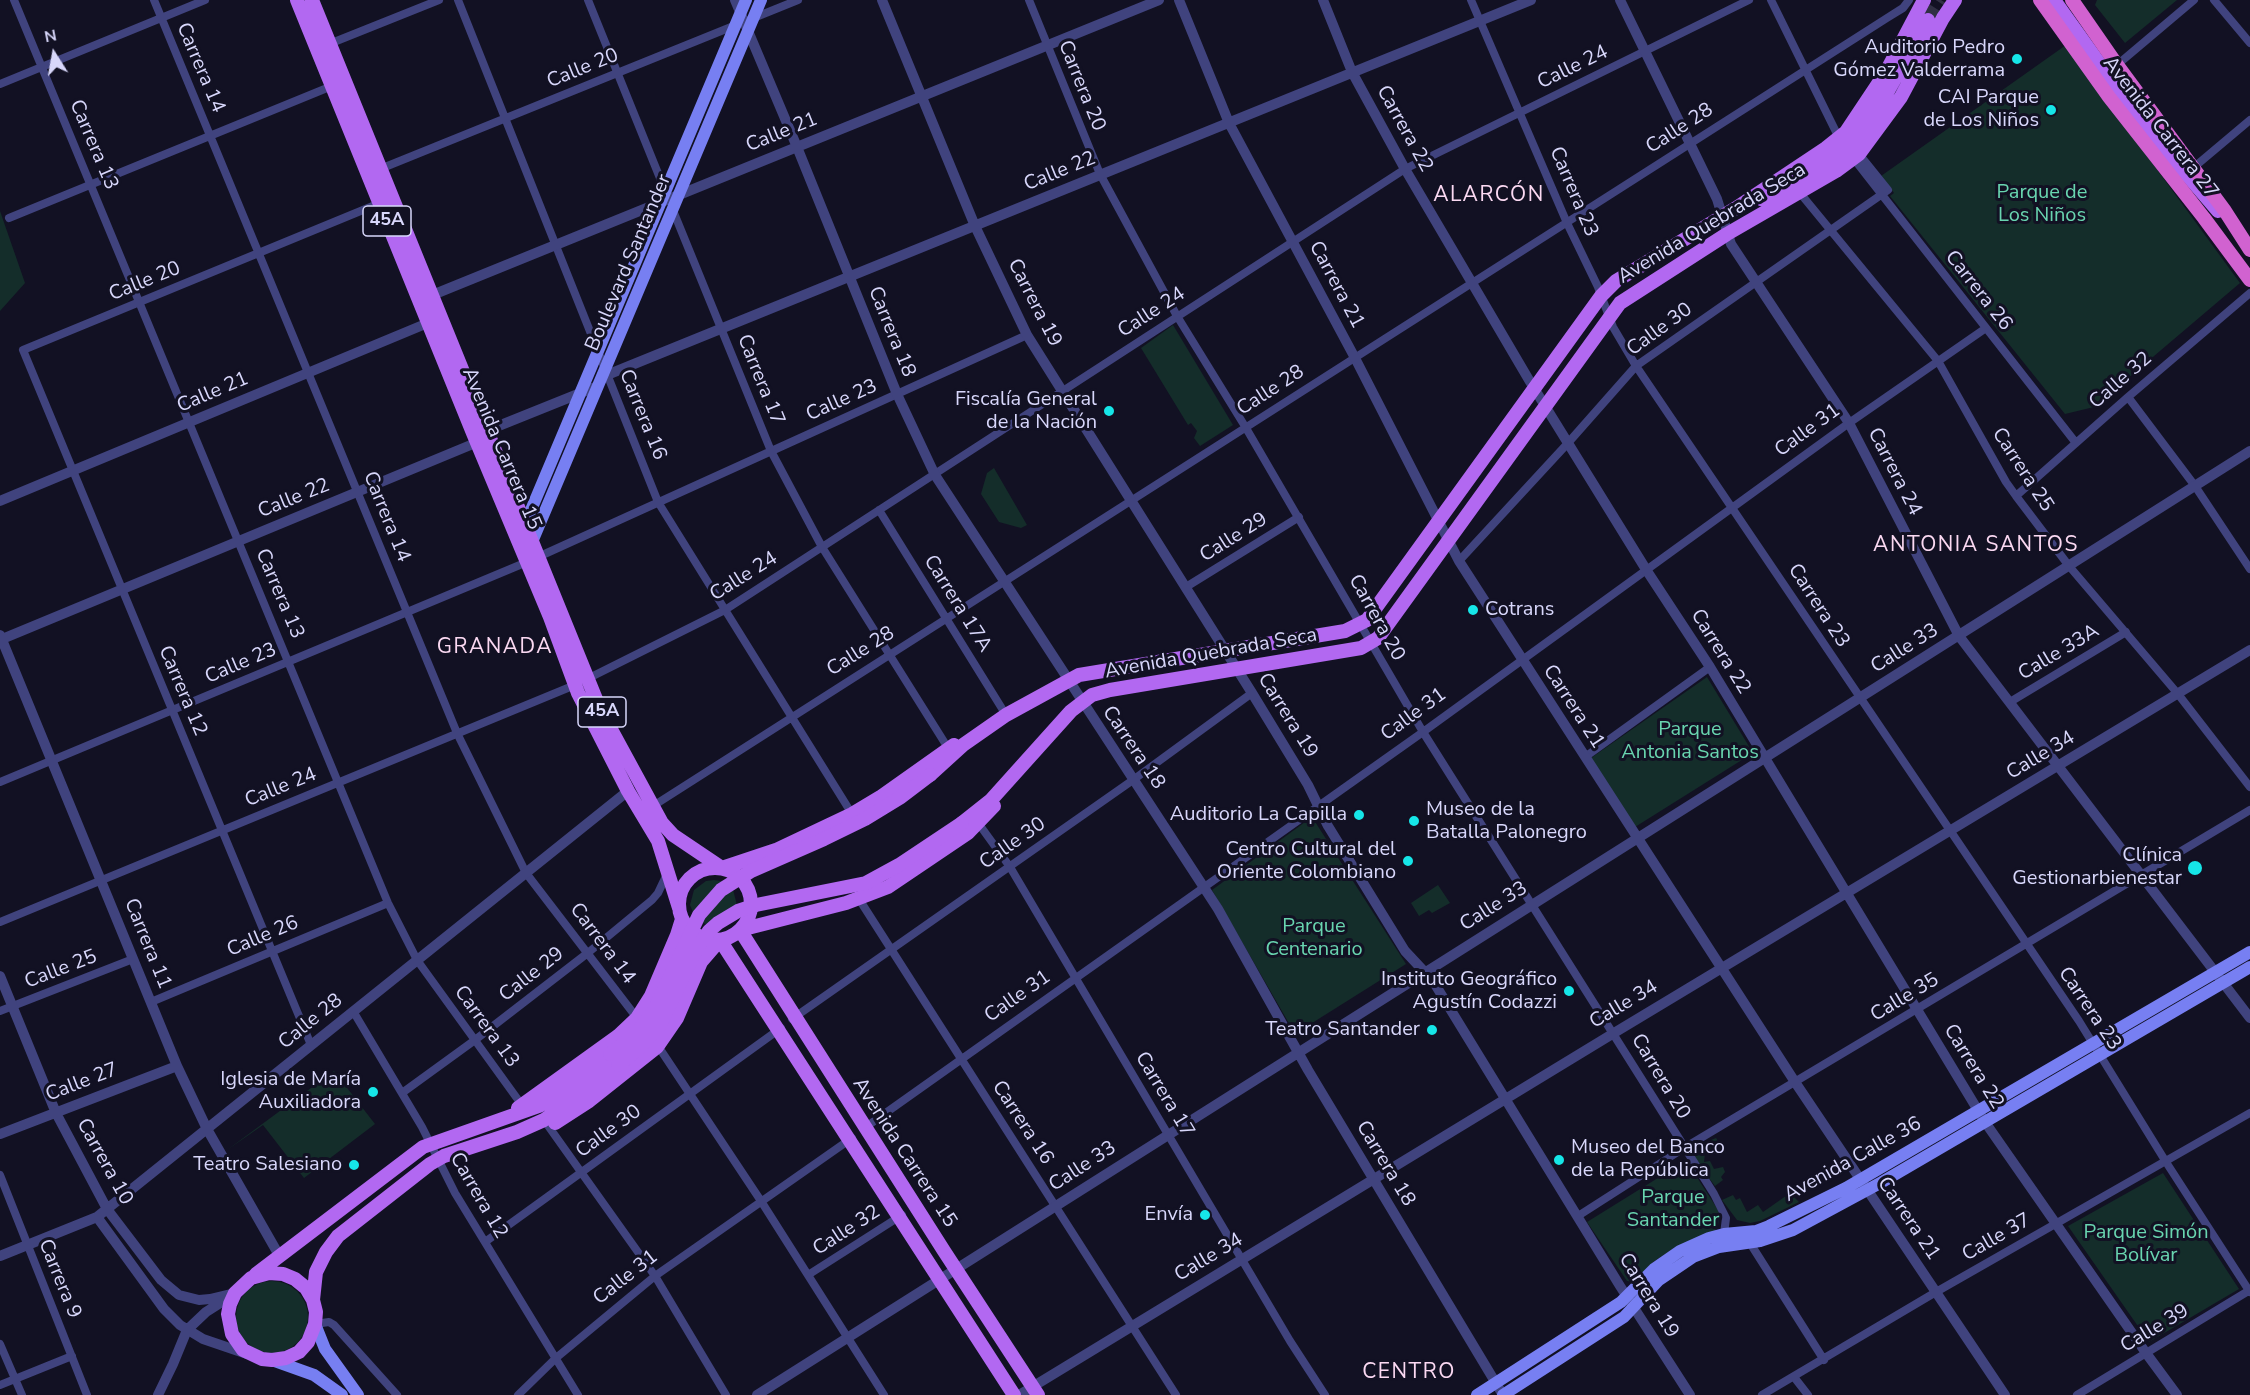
<!DOCTYPE html>
<meta charset="utf-8">
<style>
body{margin:0}
#map{position:relative;width:2250px;height:1395px;overflow:hidden;background:#121123;font-family:"Nunito Sans",sans-serif}
canvas{display:block}
.north{position:absolute;left:24px;top:24px;width:60px;height:60px;-webkit-text-stroke:4px #121123;paint-order:stroke;rotate:349deg;font-size:16px;font-weight:700;line-height:24px;text-align:center;color:#d8d7fb}
.north::after{content:'';display:block;margin:auto;width:21px;height:27px;background:#d8d7fb;clip-path:polygon(50% 0,100% 100%,50% 72%,0 100%)}
</style>
<div id="map">
<canvas width="2250" height="1395"></canvas>
<div class="north">N</div>
</div>
<script>
const c = document.querySelector('canvas').getContext('2d');
c.lineJoin = 'round';
function fillPath(path, color) { c.fillStyle = color; c.fill(path, 'evenodd'); }
const poly = rows => new Path2D(rows.map(r => 'M' + r).join(''));
function strokePath(path, color, width, dash) { c.strokeStyle = color; c.lineWidth = width; c.lineCap = dash ? 'butt' : 'round'; c.setLineDash(dash || []); c.stroke(path); }
function label(font, color, halo, rows, align = 'center') {
  c.font = font + ' "Nunito Sans",sans-serif'; c.lineWidth = 6; c.setLineDash([]); c.textBaseline = 'middle'; c.strokeStyle = halo; c.fillStyle = color; for (const [text, x, y, turn = 0] of rows) {
    c.save(); c.translate(x, y); c.rotate((+turn || 0) * Math.PI / 180); c.textAlign = isNaN(turn) ? turn : align; if (halo) c.strokeText(text, 0, 0); c.fillText(text, 0, 0); c.restore();
  }
}
const green = poly([
 [2097,0,2177,0,2125,43,2095,5],
 [2066,45,2240,283,2094,407,2065,414,1890,196,1894,193,1881,176],
 [0,211,25,283,0,311],
 [1173,325,1233,425,1200,446,1194,438,1197,431,1191,423,1188,425,1141,348],
 [994,468,1027,525,1021,528,999,522,981,494,987,473],
 [1707,677,1753,753,1635,827,1591,758],
 [1312,817,1406,964,1301,1030,1290,1025,1212,890],
 [714,880,721,881,733,890,737,905,709,926,696,919,690,905,694,890,706,881],
 [1438,885,1450,903,1432,913,1429,910,1419,916,1411,903],
 [334,1071,375,1124,304,1178,263,1125,227,1150],
 [1716,1138,1726,1153,1720,1156,1713,1150,1705,1153,1704,1162,1710,1161,1714,1169,1723,1167,1725,1172,1721,1177,1723,1180,1715,1186,1693,1157,1699,1145],
 [1682,1163,1689,1165,1720,1213,1718,1226,1715,1231,1674,1248,1653,1262,1634,1282,1627,1281,1587,1222],
 [2163,1173,2239,1289,2149,1342,2068,1226],
 [1793,1191,1794,1193,1792,1195,1799,1202,1760,1221,1750,1223,1737,1220,1722,1200,1733,1195,1736,1200,1740,1198,1747,1212,1758,1205,1763,1212],
 '236 1317a36 36 0 1 1 72 0a36 36 0 1 1-72 0Z'
]);
const primaryTunnel = poly([
 [1928,20,1941,0]
]);
const minor = poly([
 [14,0,388,903,417,960,524,1108],
 [154,0,457,733,526,873,637,1018],
 [458,0,658,502,852,814],
 [588,0,666,193],
 [1029,0,1100,174,1177,316,1246,428,1423,732,1714,1194,1726,1218,1724,1234],
 [1471,0,1567,223,1598,287,1613,327,1636,366,2079,1021,2166,1162,2250,1292],
 [1771,0,1839,138],
 [2214,0,2250,43],
 [751,19,798,0],
 [329,44,439,0],
 [2117,65,2194,0],
 [0,84,205,0],
 [1854,159,2076,443],
 [2193,168,2250,120],
 [380,169,736,25],
 [1800,193,1938,361,2006,482,2016,496,2069,566,2178,694,2250,787],
 [672,208,771,451,822,547,948,748],
 [9,218,332,86],
 [2128,397,2195,486,2250,569],
 [2016,496,2128,397,2250,293],
 [879,510,1006,715],
 [538,557,1027,335],
 [1459,561,1568,443,1636,366,1888,190,1859,154],
 [1186,587,1299,517],
 [587,679,725,610,1405,169,1749,0],
 [2010,702,2126,632],
 [1585,757,1710,667],
 [0,782,527,562],
 [653,806,1887,18,1903,8,1909,0],
 [976,820,1010,867,1290,1341,1325,1395],
 [859,899,1176,1395],
 [0,922,575,685],
 [151,1002,388,903],
 [0,1011,133,959],
 [353,1011,422,1127,455,1193,578,1395],
 [792,1019,1133,780,1252,693],
 [311,1045,23,350,380,203],
 [658,1046,761,1201,884,1395],
 [402,1093,475,1040,589,952,652,900,658,893,667,874],
 [544,1120,655,1276,726,1395],
 [863,1129,1423,732,1849,423,1986,328],
 [0,1175,87,1395],
 [1578,1216,1684,1148,2250,810],
 [485,1242,781,1028],
 [1750,1243,1824,1360],
 [808,1275,902,1215],
 [315,1324,329,1322,334,1325,397,1395],
 [0,1344,22,1395],
 [1794,1377,1808,1395],
 [0,1385,72,1356],
 [518,1395,556,1358,655,1276,852,1138],
 [1762,1395,1936,1292,2250,1113],
 [2077,1395,2250,1290]
]);
const tertiary = poly([
 [735,0,797,147,897,394,935,475,1218,909,1308,1070,1503,1395],
 [882,0,975,226,1027,335,1252,693,1308,785,1328,826,1405,951,1433,981,1620,1286,1690,1395],
 [1179,0,1229,123,1355,358,1459,561,1795,1082,2005,1395],
 [1323,0,1352,72,1405,169,1529,380,1647,571,1710,667,1985,1122,2146,1353,2177,1395],
 [1620,0,1717,199,1731,244,1849,423,1959,636,2250,1018],
 [425,298,1159,0],
 [602,377,1531,0],
 [0,501,435,320],
 [0,635,177,1066,207,1129,280,1257],
 [0,640,473,444,486,431,598,386],
 [0,976,56,1113,107,1209,161,1280,179,1295,199,1300,210,1299,235,1293],
 [0,1134,177,1066],
 [97,1217,164,1309,180,1325,203,1339,247,1354],
 [0,1256,97,1217,628,791],
 [158,1395,173,1364,187,1330,206,1312,228,1298],
 [757,1395,2250,451],
 [1019,1395,1614,1033,2250,650]
]);
const secondary = poly([
 [523,529,746,0],
 [532,542,761,0],
 [315,1324,325,1349,358,1395],
 [272,1360,314,1375,342,1395],
 [1477,1395,1621,1302,1654,1269,1680,1251,1709,1238,1724,1234,1756,1231,1769,1226,1846,1188,2250,952],
 [1503,1395,1624,1317,1659,1280,1693,1257,1719,1247,1760,1241,1793,1230,1882,1182,2250,967]
]);
const primary = poly([
 [297,0,473,433,550,617,578,693,628,791,658,841,679,908],
 [312,0,600,709,662,823,673,835,722,868],
 [2054,0,2139,119,2218,211],
 [1761,199,1813,172,1846,149,1876,112,1928,20],
 [930,775,963,745,1006,715,1079,675,1345,631,1367,620,1601,296,1616,281,1736,208,1826,148,1846,132,1886,72,1924,0],
 [962,823,991,800,1071,711,1092,695,1110,690,1361,648,1378,638,1620,303,1727,234,1836,171,1859,154,1901,97,1943,18,1955,0],
 [722,868,776,850,852,814,882,796,954,745],
 '679 904a36 36 0 1 1 72 0a36 36 0 1 1-72 0Z',
 [740,930,944,1251,1038,1395],
 [740,930,846,903,888,887,968,833,994,806],
 [720,940,1014,1395],
 [518,1108,618,1036,637,1018,651,996,677,935,682,919],
 [555,1123,589,1101,657,1047,677,1018,701,962,720,940],
 [256,1274,423,1147,539,1106,562,1092,610,1054],
 [313,1300,306,1288,295,1279,283,1274,269,1273,251,1278,235,1293,230,1304,228,1314,232,1334,243,1350,262,1359,272,1360,286,1358,299,1352,308,1342,315,1324,316,1312,313,1300,316,1272,326,1252,338,1236,430,1164,444,1156,517,1132,544,1120,618,1065]
]);
const trunk = poly([
 [2040,0,2109,97,2204,218,2250,280],
 [2072,0,2117,65,2225,211,2250,250]
]);
const primaryBridge = poly([
 [610,1054,635,1035,654,1011,699,915,721,890,751,871,824,839,865,819,901,797,930,775],
 [618,1065,639,1048,660,1025,695,952,709,931,718,923,738,911,756,905,866,883,899,865,962,823]
]);
const markers = [
 [2017,59,6,"#16e6e8"],
 [2051,110,6,"#16e6e8"],
 [1109,411,6,"#16e6e8"],
 [1473,610,6,"#16e6e8"],
 [1359,815,6,"#16e6e8"],
 [1414,821,6,"#16e6e8"],
 [1408,861,6,"#16e6e8"],
 [2195,868,8,"#16e6e8"],
 [1569,991,6,"#16e6e8"],
 [1432,1030,6,"#16e6e8"],
 [373,1092,6,"#16e6e8"],
 [1559,1160,6,"#16e6e8"],
 [354,1165,6,"#16e6e8"],
 [1205,1215,6,"#16e6e8"]
];
const shields = [
 [387,221,48],
 [602,712,48]
];
const shieldNames = [
 ["45A",387,221],
 ["45A",602,712]
];
const poiNames = [
 ["Auditorio Pedro",2005,48],
 ["Gómez Valderrama",2005,71],
 ["CAI Parque",2039,98],
 ["de Los Niños",2039,121],
 ["Fiscalía General",1097,400],
 ["de la Nación",1097,423],
 ["Cotrans",1485,610,"left"],
 ["Museo de la",1426,810,"left"],
 ["Batalla Palonegro",1426,833,"left"],
 ["Auditorio La Capilla",1347,815],
 ["Centro Cultural del",1396,850],
 ["Oriente Colombiano",1396,873],
 ["Clínica",2182,856],
 ["Gestionarbienestar",2182,879],
 ["Instituto Geográfico",1557,980],
 ["Agustín Codazzi",1557,1003],
 ["Teatro Santander",1420,1030],
 ["Iglesia de María",361,1080],
 ["Auxiliadora",361,1103],
 ["Museo del Banco",1571,1148,"left"],
 ["de la República",1571,1171,"left"],
 ["Teatro Salesiano",342,1165],
 ["Envía",1193,1215]
];
const streetNames = [
 ["Carrera 14",200,68,67],
 ["Calle 24",1573,68,-26],
 ["Calle 20",583,69,-22],
 ["Carrera 20",1081,86,68],
 ["Avenida Carrera 27",2160,128,52],
 ["Carrera 22",1404,129,61],
 ["Calle 28",1680,129,-33],
 ["Calle 21",782,133,-22],
 ["Carrera 13",93,145,67],
 ["Calle 22",1060,172,-22],
 ["Carrera 23",1573,192,67],
 ["Avenida Quebrada Seca",1712,224,-31],
 ["Boulevard Santander",629,263,-67],
 ["Calle 20",145,282,-22],
 ["Carrera 21",1336,285,62],
 ["Carrera 26",1978,291,52],
 ["Carrera 19",1034,303,63],
 ["Calle 24",1152,313,-33],
 ["Calle 30",1660,330,-36],
 ["Carrera 18",891,332,68],
 ["Carrera 17",760,380,68],
 ["Calle 32",2121,381,-41],
 ["Calle 28",1271,391,-33],
 ["Calle 21",213,393,-23],
 ["Calle 23",842,401,-24],
 ["Carrera 16",642,415,68],
 ["Calle 31",1808,431,-36],
 ["Avenida Carrera 15",501,449,67],
 ["Carrera 25",2022,470,57],
 ["Carrera 24",1894,472,63],
 ["Calle 22",294,499,-22],
 ["Carrera 14",386,517,68],
 ["Calle 29",1234,538,-32],
 ["Calle 24",744,577,-32],
 ["Carrera 13",279,594,67],
 ["Carrera 17A",957,604,58],
 ["Carrera 23",1818,606,57],
 ["Carrera 20",1376,618,61],
 ["Calle 33",1905,649,-32],
 ["Calle 28",861,652,-32],
 ["Carrera 22",1720,652,58],
 ["Calle 33A",2059,653,-31],
 ["Avenida Quebrada Seca",1211,654,-10],
 ["Calle 23",241,664,-23],
 ["Carrera 12",182,691,67],
 ["Carrera 21",1573,707,57],
 ["Calle 31",1414,715,-36],
 ["Carrera 19",1287,716,58],
 ["Carrera 18",1133,748,56],
 ["Calle 34",2041,756,-31],
 ["Calle 24",281,788,-22],
 ["Calle 30",1013,844,-35],
 ["Calle 33",1494,907,-32],
 ["Calle 26",263,937,-23],
 ["Carrera 11",147,944,68],
 ["Carrera 14",602,944,53],
 ["Calle 25",61,970,-21],
 ["Calle 29",532,975,-38],
 ["Calle 31",1018,997,-35],
 ["Calle 35",1905,998,-31],
 ["Calle 34",1624,1005,-31],
 ["Carrera 23",2089,1009,56],
 ["Calle 28",311,1022,-39],
 ["Carrera 13",486,1027,54],
 ["Carrera 22",1973,1067,58],
 ["Carrera 20",1660,1077,59],
 ["Calle 27",82,1083,-21],
 ["Carrera 17",1164,1095,59],
 ["Carrera 16",1022,1123,57],
 ["Calle 30",609,1132,-36],
 ["Avenida Carrera 15",904,1153,57],
 ["Avenida Calle 36",1853,1160,-29],
 ["Carrera 10",104,1162,61],
 ["Carrera 18",1385,1164,59],
 ["Calle 33",1083,1167,-33],
 ["Carrera 12",478,1196,60],
 ["Carrera 21",1908,1219,56],
 ["Calle 32",847,1231,-33],
 ["Calle 37",1997,1238,-30],
 ["Calle 34",1209,1258,-31],
 ["Calle 31",626,1278,-38],
 ["Carrera 9",59,1279,68],
 ["Carrera 19",1648,1296,58],
 ["Calle 39",2155,1329,-31]
];
const parkNames = [
 ["Parque de",2042,193],
 ["Los Niños",2042,216],
 ["Parque",1690,730],
 ["Antonia Santos",1690,753],
 ["Parque",1314,927],
 ["Centenario",1314,950],
 ["Parque",1673,1198],
 ["Santander",1673,1221],
 ["Parque Simón",2146,1233],
 ["Bolívar",2146,1256]
];
const neighbourhoodNames = [
 ["ALARCÓN",1489,196],
 ["ANTONIA SANTOS",1976,546],
 ["GRANADA",495,648],
 ["CENTRO",1409,1373]
];
fillPath(green, '#142d2a');
strokePath(primaryTunnel, '#302f43', 14, [14, 7]);
strokePath(minor, '#40437e', 8);
strokePath(tertiary, '#40437e', 10);
strokePath(secondary, '#777ff2', 12);
strokePath(primary, '#b268f1', 14);
strokePath(trunk, '#d162d0', 14);
strokePath(primaryBridge, '#b268f1', 14);
for (const [x, y, r, color] of markers) { const dot = new Path2D(); dot.arc(x, y, r, 0, 2 * Math.PI); c.fillStyle = color; c.fill(dot); strokePath(dot, '#121123', 2); }
for (const [x, y, w] of shields) { const box = new Path2D(); box.roundRect(x - w / 2, y - 15, w, 30, 4.5); c.fillStyle = '#121123'; c.fill(box); strokePath(box, '#d8d7fb', 1.5); }
label('bold 18px', '#d8d7fb', null, shieldNames);
label('20px', '#d8d7fb', '#121123', poiNames, 'right');
label('20px', '#d8d7fb', '#121123', streetNames);
label('20px', '#69d5b0', '#121123', parkNames);
c.letterSpacing = '1.5px';
label('21px', '#fbd9f2', '#121123', neighbourhoodNames);
c.letterSpacing = '0px';
</script>
